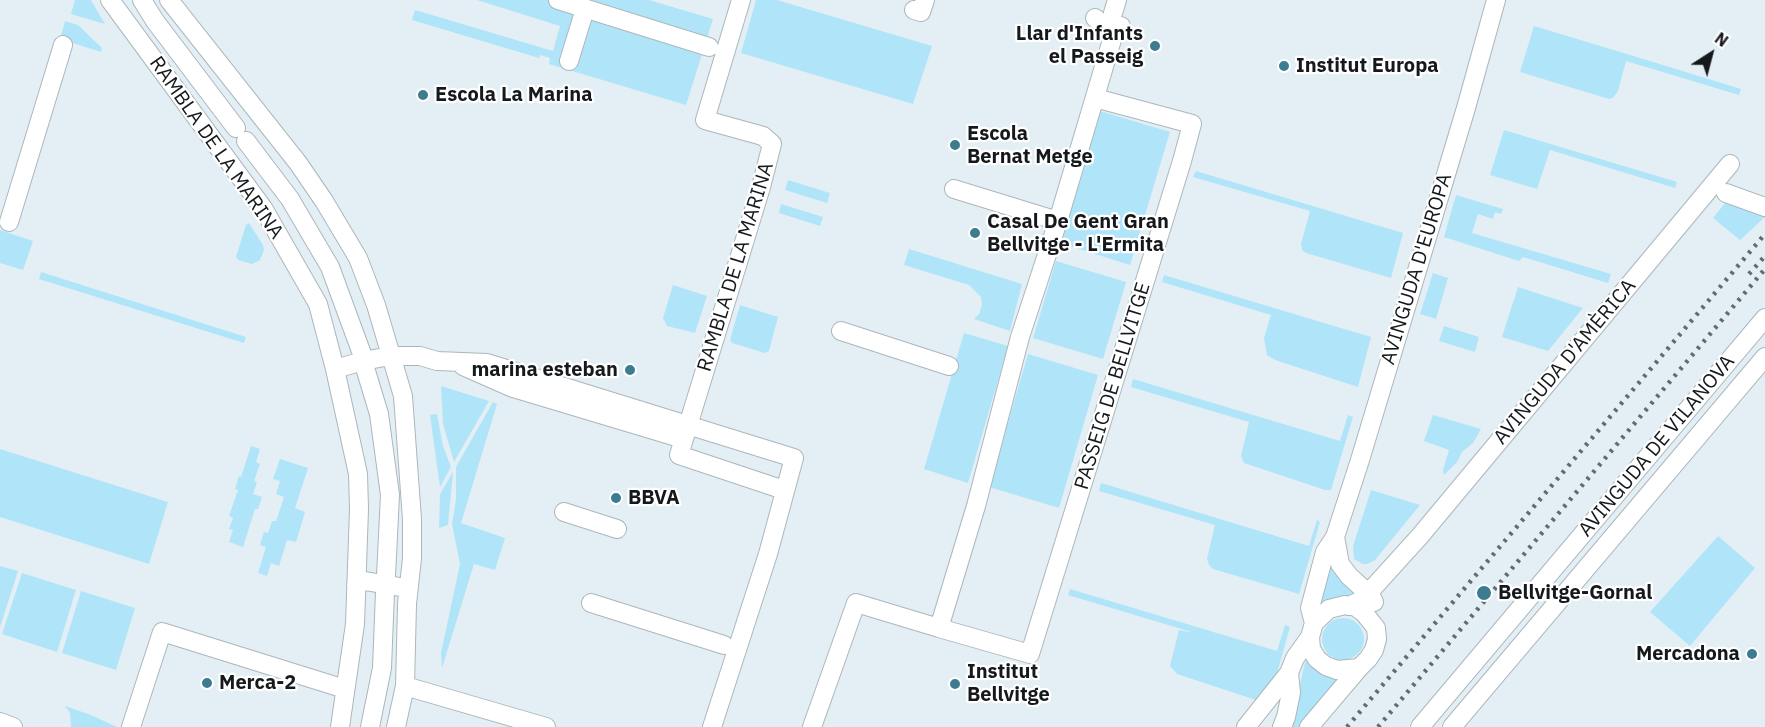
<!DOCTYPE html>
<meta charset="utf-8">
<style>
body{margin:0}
#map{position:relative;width:1765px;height:727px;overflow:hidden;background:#e3eff4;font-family:"IBM Plex Sans",sans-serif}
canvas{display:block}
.north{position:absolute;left:1681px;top:24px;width:60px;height:60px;-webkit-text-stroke:4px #fff;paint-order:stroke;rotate:36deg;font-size:16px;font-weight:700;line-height:24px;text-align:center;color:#15191b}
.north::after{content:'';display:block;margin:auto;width:21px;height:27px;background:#15191b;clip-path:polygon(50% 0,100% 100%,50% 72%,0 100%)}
</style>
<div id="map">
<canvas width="1765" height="727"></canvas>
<div class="north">N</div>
</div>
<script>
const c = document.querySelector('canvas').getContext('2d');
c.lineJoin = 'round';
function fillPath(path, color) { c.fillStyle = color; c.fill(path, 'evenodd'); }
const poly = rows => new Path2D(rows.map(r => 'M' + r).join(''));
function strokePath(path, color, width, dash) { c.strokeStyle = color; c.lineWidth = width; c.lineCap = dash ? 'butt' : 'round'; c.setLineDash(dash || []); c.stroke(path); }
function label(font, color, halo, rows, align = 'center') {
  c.font = font + ' "IBM Plex Sans",sans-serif'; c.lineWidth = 4.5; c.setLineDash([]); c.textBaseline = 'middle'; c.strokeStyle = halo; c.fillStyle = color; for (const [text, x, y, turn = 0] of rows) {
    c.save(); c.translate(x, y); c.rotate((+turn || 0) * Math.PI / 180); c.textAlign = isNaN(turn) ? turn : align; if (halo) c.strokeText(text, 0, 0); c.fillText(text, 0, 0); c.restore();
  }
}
const green = poly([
 [75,0,91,0,105,24,71,14],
 [477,0,649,0,713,19,686,105,549,64,550,58,540,55,539,58,412,20,415,10,553,51,560,26],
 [756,0,777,0,932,46,913,104,741,53],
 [65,21,78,25,102,48,101,52,60,39],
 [1534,26,1627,54,1741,89,1739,95,1626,61,1618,91,1613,98,1609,99,1520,72],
 [1100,111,1170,132,1130,265,1060,243],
 [1504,130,1677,182,1675,188,1550,150,1537,189,1490,175],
 [1196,171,1403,233,1391,278,1306,253,1302,250,1301,244,1310,211,1193,177],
 [788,180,830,193,827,203,785,190],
 [1456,195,1503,209,1501,214,1495,212,1493,219,1478,214,1472,233,1611,274,1608,283,1523,257,1519,261,1444,237],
 [1725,203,1765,216,1765,217,1740,240,1713,218],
 [781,204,823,217,820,226,779,213],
 [249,223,263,245,264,250,260,260,252,264,238,260,236,257,246,225],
 [0,230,33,241,23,270,0,263],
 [909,249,1022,284,1010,331,974,319,979,314,982,305,981,297,969,285,904,265],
 [1056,261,1126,282,1103,359,1033,338],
 [41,272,246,337,244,343,39,279],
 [1433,273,1448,278,1436,319,1420,314],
 [1164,275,1371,337,1358,387,1275,360,1267,355,1264,338,1271,315,1162,282],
 [673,285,707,296,695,333,667,326,663,318],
 [1518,287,1583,308,1548,351,1502,337],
 [740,305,778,317,769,351,765,353,732,343,730,340],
 [1444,326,1479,337,1475,352,1439,341],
 [964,333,1008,346,968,483,924,469],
 [1028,354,1098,375,1059,508,989,487],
 [1133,379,1340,441,1348,415,1353,417,1331,490,1325,490,1244,463,1241,456,1249,422,1131,387],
 [441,386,489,401,454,462,443,424],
 [493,402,497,404,461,523,505,538,495,570,474,564,442,668,441,653,460,564,452,524,456,499,456,467],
 [437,414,443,446,451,467,440,487,430,415],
 [1433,415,1481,429,1473,443,1462,452,1457,462,1444,475,1443,470,1449,450,1424,441],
 [251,446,260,449,256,462,260,464,254,481,257,482,253,494,262,497,258,509,255,509,243,547,229,542,233,530,229,529,233,518,229,516,238,490,235,489,239,476,241,477],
 [0,449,168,502,149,564,0,517],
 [280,459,308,468,295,508,305,512,296,542,287,540,279,566,271,563,267,576,258,573,266,547,260,545,264,532,268,533,272,521,276,521,284,497,276,494,280,481,273,479],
 [453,472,448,525,439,528,440,494],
 [1101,483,1309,546,1317,520,1320,522,1299,594,1213,569,1209,565,1207,559,1215,525,1099,491],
 [1371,490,1420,505,1375,560,1368,564,1363,564,1354,559,1353,546],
 [1718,536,1755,568,1690,646,1650,612],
 [1330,557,1360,599,1345,596,1336,597,1319,604],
 [0,566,18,571,0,627],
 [22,573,76,590,57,652,2,634],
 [1070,589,1277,651,1285,625,1290,627,1275,680,1256,700,1177,674,1170,666,1179,630,1195,633,1068,595],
 [81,591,135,608,116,670,62,653],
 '1322 639a21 21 0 1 1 42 0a21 21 0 1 1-42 0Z',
 [1306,658,1341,680,1302,727,1290,727],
 [65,706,91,715,117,727,71,727,70,713]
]);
const minor = poly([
 [110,0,263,208,318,304,335,369,358,474,359,509,355,624,340,727],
 [142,0,155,21,236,128],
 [169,0,298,163,324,201,358,258,376,305,403,396,412,519,412,558,407,604,405,686,396,727],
 [558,0,709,47],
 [741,0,705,120,763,136,772,144,761,187,679,455,784,490],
 [914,10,921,12,925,0],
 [1113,13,1117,0],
 [1095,18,1114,33],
 [569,61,585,9],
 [246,141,290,199,330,267,362,354],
 [954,189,1058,221],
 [1726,193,1765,207],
 [9,222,63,45],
 [841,331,949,366],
 [463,366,513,388,683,439],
 [335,369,363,361,390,356,420,356,437,361,487,363,794,458,768,554,712,727],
 [366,371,379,414,390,495,386,576],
 [564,512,617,529],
 [1335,537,1340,564,1349,576,1371,596,1374,602],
 [356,585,365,581,400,587],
 [591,603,724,645],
 [1349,606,1362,600,1420,536,1730,164],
 [1314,623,1310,608,1325,552,1335,537,1360,460,1466,108,1496,0],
 [939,628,1030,654,1182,161,1192,124,1095,98],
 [405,686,546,727],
 [0,722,13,727],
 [131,727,162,632,345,689],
 [370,727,382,668,385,592],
 [812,727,856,603,939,628,976,506,1020,337,1058,221,1114,33,1121,26],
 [1246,727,1289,673,1295,658,1310,637],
 [1282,727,1286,717,1291,693,1289,673],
 [1309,727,1359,668,1368,659,1374,650,1377,639,1376,628,1364,613,1356,607,1345,605,1329,609,1314,623,1310,637,1311,649,1317,659,1326,666,1337,670,1359,668],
 [1420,727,1765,318],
 [1452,727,1765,357]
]);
const rail = poly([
 [1749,274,1765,256],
 [1347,727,1765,234],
 [1378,727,1765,269]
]);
const markers = [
 [1155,46,6,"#3d7c90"],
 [1284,66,6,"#3d7c90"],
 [423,95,6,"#3d7c90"],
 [955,145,6,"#3d7c90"],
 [975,233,6,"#3d7c90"],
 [630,370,6,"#3d7c90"],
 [616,498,6,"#3d7c90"],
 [1484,593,8,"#3d7c90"],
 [1752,654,6,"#3d7c90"],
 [207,683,6,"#3d7c90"],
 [955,684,6,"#3d7c90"]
];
const poiNames = [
 ["Llar d'Infants",1143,34,"right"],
 ["el Passeig",1143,57,"right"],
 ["Institut Europa",1296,66],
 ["Escola La Marina",435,95],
 ["Escola",967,134],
 ["Bernat Metge",967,157],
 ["Casal De Gent Gran",987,222],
 ["Bellvitge - L'Ermita",987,245],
 ["marina esteban",618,370,"right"],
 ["BBVA",628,498],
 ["Bellvitge-Gornal",1498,593],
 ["Mercadona",1740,654,"right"],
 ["Institut",967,672],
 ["Bellvitge",967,695],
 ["Merca-2",219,683]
];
const streetNames = [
 ["RAMBLA DE LA MARINA",216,148,55],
 ["RAMBLA DE LA MARINA",736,267,-73],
 ["AVINGUDA D'EUROPA",1417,269,-73],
 ["AVINGUDA D'AMÈRICA",1565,362,-50],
 ["PASSEIG DE BELLVITGE",1113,386,-73],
 ["AVINGUDA DE VILANOVA",1657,446,-50]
];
fillPath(green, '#b0e5f9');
strokePath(minor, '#abb7bc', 20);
strokePath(minor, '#fff', 18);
strokePath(rail, '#646b6f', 4.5, [3, 6]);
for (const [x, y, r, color] of markers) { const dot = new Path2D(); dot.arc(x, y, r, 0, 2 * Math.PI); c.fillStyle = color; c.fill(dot); strokePath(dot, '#fff', 2); }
label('bold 20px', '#15191b', '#fff', poiNames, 'left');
label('20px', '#15191b', '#fff', streetNames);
</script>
